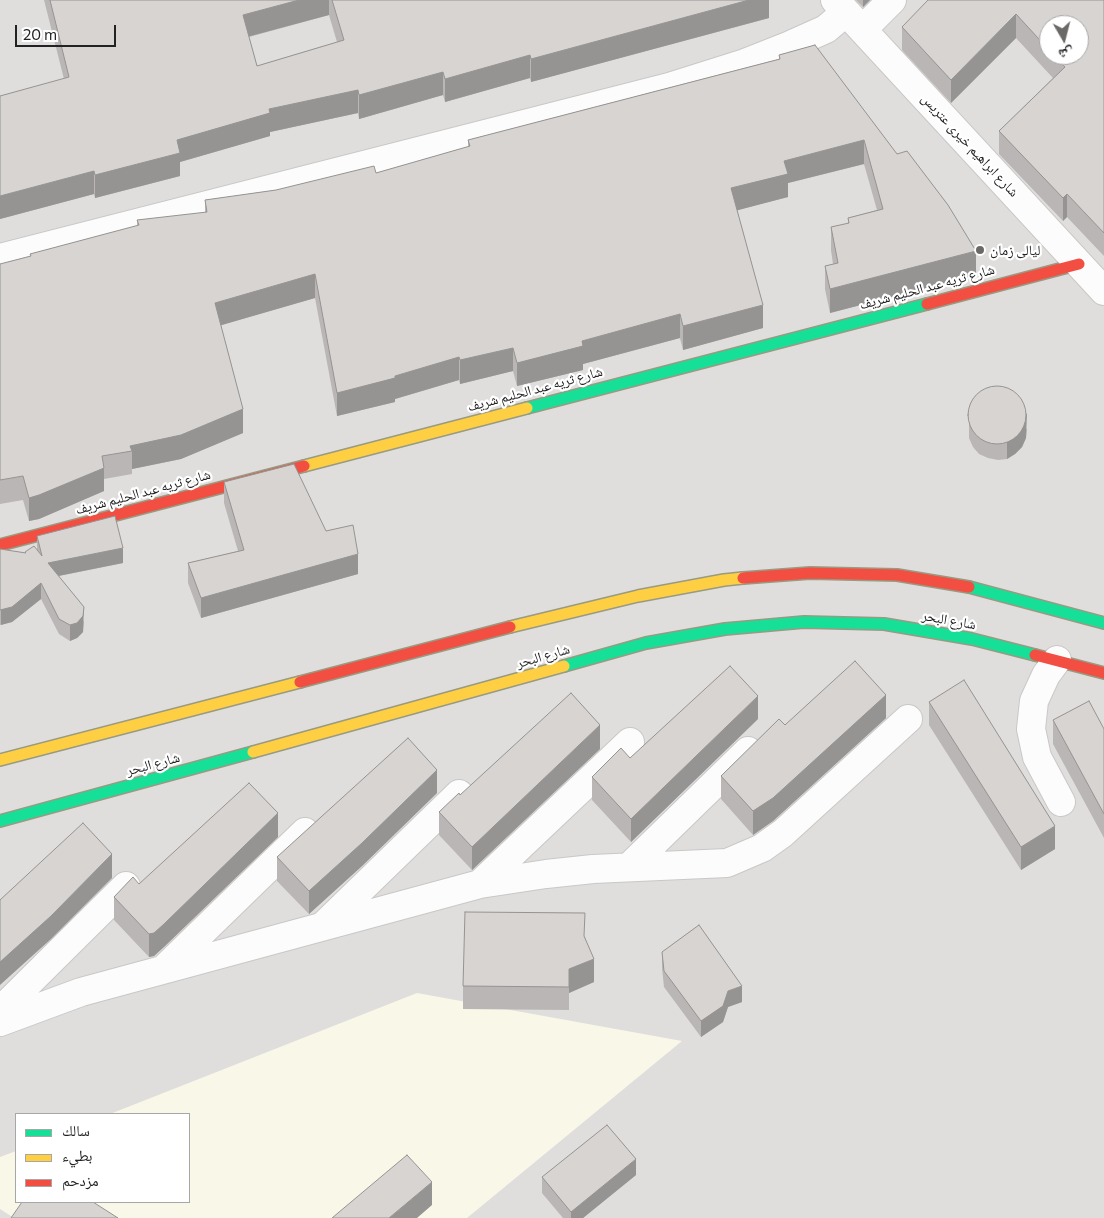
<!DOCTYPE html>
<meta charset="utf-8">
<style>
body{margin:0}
#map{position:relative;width:1104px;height:1218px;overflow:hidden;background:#f0eeeb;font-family:Commissioner,"Noto Naskh Arabic",sans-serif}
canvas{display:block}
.legend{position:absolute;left:15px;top:1113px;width:175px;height:90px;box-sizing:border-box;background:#fff;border:1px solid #a7a7a7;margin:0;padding:6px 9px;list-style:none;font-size:15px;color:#222}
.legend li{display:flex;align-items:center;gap:10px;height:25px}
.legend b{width:25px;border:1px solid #a7a7a7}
.north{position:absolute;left:1039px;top:15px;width:50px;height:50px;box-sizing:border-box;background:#fff;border:1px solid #a7a7a7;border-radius:50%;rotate:172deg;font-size:14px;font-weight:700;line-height:20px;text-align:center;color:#222}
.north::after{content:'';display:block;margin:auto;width:18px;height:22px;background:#6a6968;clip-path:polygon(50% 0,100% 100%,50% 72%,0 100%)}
.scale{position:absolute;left:15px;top:25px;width:101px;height:22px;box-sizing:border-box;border:2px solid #222;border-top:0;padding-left:6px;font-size:15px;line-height:18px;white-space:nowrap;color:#222;-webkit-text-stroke:4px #fff;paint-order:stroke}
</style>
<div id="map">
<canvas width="1104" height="1218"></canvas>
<ul class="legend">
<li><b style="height:6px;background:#16e098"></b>سالك</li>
<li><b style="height:6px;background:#ffcf43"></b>بطيء</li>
<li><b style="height:6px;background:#f24e42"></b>مزدحم</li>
</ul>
<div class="north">ش</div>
<div class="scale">20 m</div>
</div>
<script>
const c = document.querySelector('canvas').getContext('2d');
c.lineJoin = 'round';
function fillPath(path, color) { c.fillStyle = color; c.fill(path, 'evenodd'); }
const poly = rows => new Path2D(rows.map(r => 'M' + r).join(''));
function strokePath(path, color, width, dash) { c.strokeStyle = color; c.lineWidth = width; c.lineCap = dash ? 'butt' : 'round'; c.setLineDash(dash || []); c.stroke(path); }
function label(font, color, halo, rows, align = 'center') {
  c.font = font + ' Commissioner,"Noto Naskh Arabic",sans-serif'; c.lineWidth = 4.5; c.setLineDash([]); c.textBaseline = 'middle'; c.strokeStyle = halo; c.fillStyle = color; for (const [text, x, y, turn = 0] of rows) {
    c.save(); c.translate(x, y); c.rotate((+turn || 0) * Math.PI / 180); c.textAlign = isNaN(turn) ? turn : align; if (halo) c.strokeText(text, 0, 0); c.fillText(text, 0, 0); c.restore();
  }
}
const residential = poly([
 [0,0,1104,0,1104,1218,0,1218],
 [1049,25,1079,25,1079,55,1049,55],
 [16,1114,189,1114,189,1202,16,1202]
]);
const education = poly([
 [417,993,682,1041,467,1218,14,1218,0,1209,0,1157,16,1151,16,1202,189,1202,189,1114,110,1114]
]);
const street = poly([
 [835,0,1104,291],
 [863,29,892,0],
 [0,258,669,87,745,63,788,46,826,29,846,12],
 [1057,660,1046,675,1034,701,1031,729,1037,757,1061,802],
 [630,866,748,751],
 [480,884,630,742],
 [323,926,459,794],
 [165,968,305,832],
 [0,1011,126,886],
 [0,1022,81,992,480,884,546,874,593,869,727,863,762,848,783,833,908,719]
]);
const fast = poly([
 [527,408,927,304],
 [969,587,1104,623],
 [564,666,646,643,725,629,804,622,884,624,972,639,1035,655],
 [0,821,253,752]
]);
const slow = poly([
 [304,466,527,408],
 [510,627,638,596,724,580,743,578],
 [253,752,564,666],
 [0,760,300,682]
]);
const jam = poly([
 [927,304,1079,264],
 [0,545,304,466],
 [743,578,810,573,897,575,969,587],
 [1035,655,1104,673],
 [300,682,510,627]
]);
const wall = poly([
 [44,0,769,0,769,18,531,82,530,78,445,102,443,95,359,119,358,113,270,132,270,136,180,162,180,176,95,198,94,194,0,219,0,96,64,79],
 [329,15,337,42,257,66,249,37],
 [856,0,870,0,863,7],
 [1104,0,1104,256,1067,217,1063,221,999,154,999,131,1053,78,1016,38,951,103,902,50,902,27],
 [1049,25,1079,55,1049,55],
 [815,45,976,275,830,313,825,289,825,266,833,264,831,250,831,227,848,224,848,218,877,210,864,164,788,183,788,197,737,210,763,328,683,350,680,338,583,364,583,370,517,386,513,371,460,384,459,380,395,399,395,402,337,416,315,298,221,325,243,433,181,459,132,469,132,474,104,479,104,491,39,519,29,521,23,500,0,504,0,264,30,256,30,254,137,226,137,220,205,213,205,200,276,190,376,173,468,147,468,140,779,59,779,55],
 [969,412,1027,429,1026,438,1022,447,1015,454,1007,459,998,460,988,458,979,454,973,447,969,438],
 [224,482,326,531,358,574,201,618,188,583,188,563,238,551,224,503],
 [37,536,123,563,59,576,84,622,83,632,77,638,70,641,59,634,41,599,12,622,0,625,0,549,25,553,25,552,37,550],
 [929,702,1055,849,1021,870,929,725],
 [886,718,773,821,753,835,721,799,721,776,785,725],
 [758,719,631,842,592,800,592,777,630,758],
 [1053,720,1104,729,1104,838,1053,744],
 [600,749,472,870,439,835,439,812,460,795],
 [437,793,362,866,309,914,277,881,277,857],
 [278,837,154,956,149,957,114,920,114,897,139,884],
 [585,937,594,982,569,993,569,1010,463,1009,463,986],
 [662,952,742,1002,728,1007,723,1022,701,1037,664,987,662,968],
 [636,1175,583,1218,563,1218,542,1193,542,1177]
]);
const shadedWall = poly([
 [299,0,329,0,329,15,243,38,243,15],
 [749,0,769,0,769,18,531,82,531,59],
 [863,0,870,0,863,7],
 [1016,14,1016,38,951,103,951,80],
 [530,55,530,78,445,102,445,79],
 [443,72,443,95,359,119,359,95],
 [358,90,358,113,270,132,270,136,180,162,180,176,95,198,95,175,177,140,269,109],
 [864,140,864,164,788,183,788,197,731,212,731,188,784,161],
 [94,171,94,194,0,219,0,196],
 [1067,194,1067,217,1063,221,1063,198],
 [976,251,976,275,830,313,830,289],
 [315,274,315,298,215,327,215,303],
 [763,305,763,328,683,350,683,326],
 [680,314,680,338,583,364,583,370,517,386,517,363,582,341],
 [513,348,513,371,460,384,460,360],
 [459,357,459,380,395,399,395,402,337,416,337,393],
 [243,409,243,433,181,459,132,469,132,451,130,446],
 [1027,413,1026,438,1022,447,1015,454,1007,459,1007,442],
 [104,468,104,491,39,519,29,521,29,498],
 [123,548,123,563,48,578,48,563],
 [358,554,358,574,201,618,201,598],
 [41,583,41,599,12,622,1,625,1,610],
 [84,607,83,632,77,638,70,641,70,625],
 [886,695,886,718,773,821,753,835,753,811],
 [758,696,758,719,631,842,631,819],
 [600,725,600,749,472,870,472,847],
 [437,770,437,793,362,866,309,914,309,891],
 [278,813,278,837,164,947,154,956,149,957,149,934],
 [1055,826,1055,849,1021,870,1021,847],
 [112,854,112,878,51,939,0,985,0,962],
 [594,959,594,982,569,993,569,969],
 [742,986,742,1002,728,1007,723,1022,701,1037,701,1021,728,991],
 [636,1159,636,1175,583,1218,571,1218,571,1212],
 [432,1182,432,1205,417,1218,389,1218]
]);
const building = poly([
 [50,0,299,0,243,15,257,66,344,40,332,0,749,0,531,59,530,55,445,79,443,72,359,95,358,90,269,109,270,113,177,140,180,153,95,175,94,171,0,196,0,96,69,77,50,0],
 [928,0,1104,0,1104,233,1067,194,1063,198,999,131,1065,67,1054,55,1079,55,1079,25,1049,25,1049,50,1016,14,951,80,902,27,928,0],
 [815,45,897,154,907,151,948,205,976,251,830,289,825,266,838,263,831,227,849,223,848,218,883,209,864,140,784,161,788,174,731,188,763,305,683,326,680,314,582,341,583,346,517,363,513,348,460,360,459,357,395,376,395,378,337,393,315,274,215,303,243,409,181,435,130,446,132,451,102,456,104,468,39,495,29,498,23,476,0,480,0,264,31,256,30,254,139,225,137,220,207,212,205,200,276,190,374,166,376,173,470,146,468,140,780,59,779,55,815,45],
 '968 415a29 29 0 1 1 58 0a29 29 0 1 1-58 0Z',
 [294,464,326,531,353,525,358,554,201,598,188,563,244,550,224,482,294,464],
 [115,516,123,548,48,563,84,607,83,616,77,623,70,625,59,619,41,583,12,607,0,610,0,549,26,553,25,552,34,546,42,556,37,536,115,516],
 [855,661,886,695,773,798,753,811,721,776,779,719,785,725,855,661],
 [730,666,758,696,631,819,592,777,621,748,630,758,730,666],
 [964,680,1055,826,1021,847,929,702,964,680],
 [571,693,600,725,472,847,439,812,459,793,460,795,571,693],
 [1089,701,1104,729,1104,814,1053,720,1089,701],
 [408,738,437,770,362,843,309,891,277,857,408,738],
 [249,783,278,813,164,924,154,933,149,934,114,897,133,877,139,884,249,783],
 [83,823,112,854,51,916,0,962,0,900,83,823],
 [465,912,585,913,584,936,594,959,569,969,569,987,463,986,465,912],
 [699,925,742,986,728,991,723,1006,701,1021,664,971,662,952,699,925],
 [607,1125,636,1159,571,1212,542,1177,607,1125],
 [407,1155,432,1182,389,1218,332,1218,407,1155],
 [22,1202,93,1202,118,1218,11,1218,22,1202]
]);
const markers = [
 [980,250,5,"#6a6968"]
];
const streetNames = [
 ["شارع ابراهيم خيرى عتريس",970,145,47],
 ["شارع ثريه عبد الحليم شريف",927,287,-15],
 ["شارع ثريه عبد الحليم شريف",535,389,-15],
 ["شارع ثريه عبد الحليم شريف",143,492,-15],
 ["شارع البحر",949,620,10],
 ["شارع البحر",543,656,-16],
 ["شارع البحر",153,764,-15]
];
const poiNames = [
 ["ليالى زمان",990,250]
];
fillPath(residential, '#dfdedc');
fillPath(education, '#f8f7e8');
strokePath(street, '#c9c8c7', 30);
strokePath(fast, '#999a82', 14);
strokePath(slow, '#999a82', 14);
strokePath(jam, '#999a82', 14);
strokePath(street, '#fdfcfc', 28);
strokePath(fast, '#16e098', 11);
strokePath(slow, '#ffcf43', 11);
strokePath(jam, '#f24e42', 11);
fillPath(wall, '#b9b6b5');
fillPath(shadedWall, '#969493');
fillPath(building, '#d7d4d2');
strokePath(building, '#969493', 1);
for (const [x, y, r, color] of markers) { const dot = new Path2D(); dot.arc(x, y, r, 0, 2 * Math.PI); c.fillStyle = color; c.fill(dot); strokePath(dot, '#fff', 2); }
label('14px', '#222', '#fff', streetNames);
label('14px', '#222', '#fff', poiNames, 'left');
</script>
